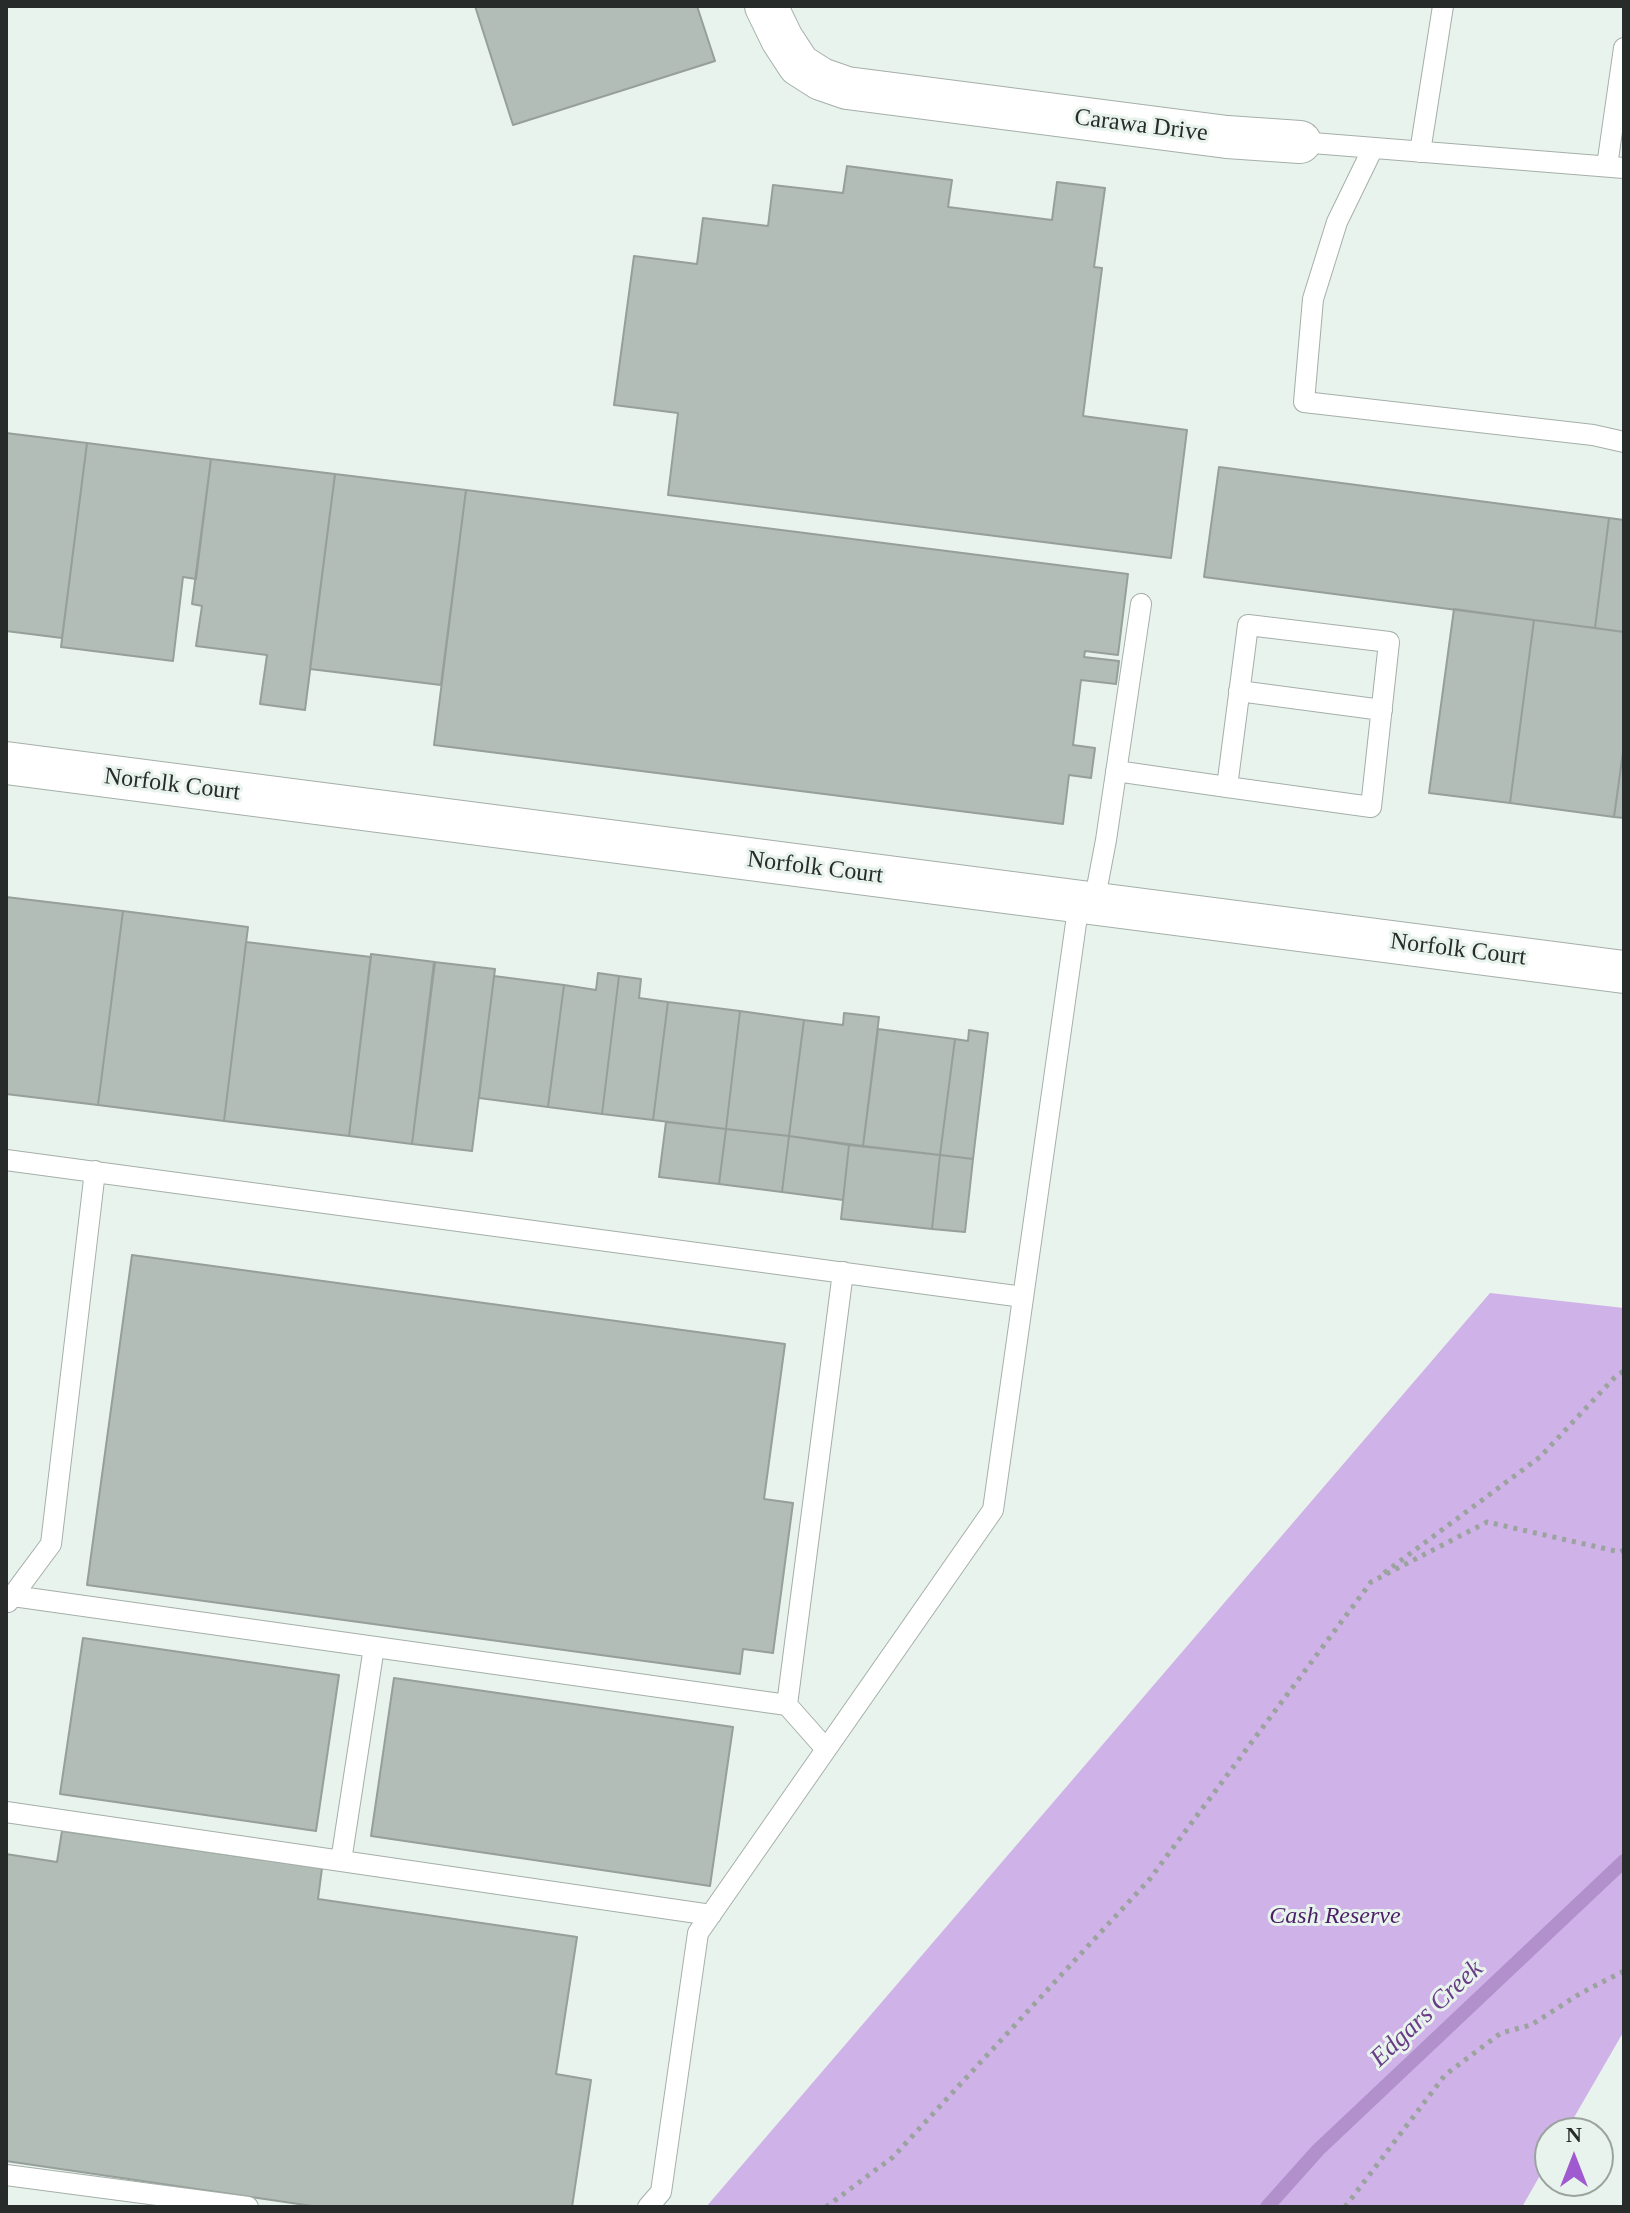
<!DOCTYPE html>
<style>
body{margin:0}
#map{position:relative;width:1630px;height:2213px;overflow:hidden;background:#e9f3ed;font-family:"Times New Roman",serif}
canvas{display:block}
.frame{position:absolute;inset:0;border:8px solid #272b29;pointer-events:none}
.north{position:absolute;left:1534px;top:2117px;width:80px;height:80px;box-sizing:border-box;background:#e9f3ed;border:2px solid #9ba39f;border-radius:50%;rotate:0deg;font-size:22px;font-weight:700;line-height:32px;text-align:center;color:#272b29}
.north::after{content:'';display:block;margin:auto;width:28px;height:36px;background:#a05acf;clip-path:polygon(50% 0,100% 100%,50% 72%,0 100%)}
</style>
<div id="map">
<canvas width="1630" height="2213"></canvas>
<div class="frame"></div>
<div class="north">N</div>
</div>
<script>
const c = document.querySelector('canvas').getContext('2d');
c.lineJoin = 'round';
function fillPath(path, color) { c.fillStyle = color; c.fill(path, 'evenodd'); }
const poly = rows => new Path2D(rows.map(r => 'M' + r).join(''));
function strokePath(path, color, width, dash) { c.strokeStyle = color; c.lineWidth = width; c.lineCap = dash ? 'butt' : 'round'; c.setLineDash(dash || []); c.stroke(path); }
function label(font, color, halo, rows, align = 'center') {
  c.font = font + ' "Times New Roman",serif'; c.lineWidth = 6; c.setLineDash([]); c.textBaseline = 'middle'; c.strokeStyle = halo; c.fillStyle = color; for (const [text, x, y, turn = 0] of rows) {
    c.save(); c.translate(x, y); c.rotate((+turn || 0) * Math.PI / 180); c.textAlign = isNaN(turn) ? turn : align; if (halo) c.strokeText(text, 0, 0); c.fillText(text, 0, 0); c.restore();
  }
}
const green = poly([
 [1490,1293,1624,1308,1624,2031,1565,2133,1550,2133,1550,2158,1522,2207,706,2207]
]);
const stream = poly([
 [1267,2207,1318,2150,1624,1861]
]);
const building = poly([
 [475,6,697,6,715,61,513,125,475,6],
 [847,166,952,180,948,207,1052,220,1057,182,1105,188,1094,267,1102,268,1083,416,1187,430,1171,558,668,495,678,413,614,405,634,256,697,264,703,218,768,226,773,185,843,193,847,166],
 [6,433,87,443,62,638,6,631,6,433],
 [87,443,211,459,196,579,183,577,173,661,61,647,87,443],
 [211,459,335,474,305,710,260,704,267,655,196,646,202,606,192,604,211,459],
 [1219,467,1609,518,1595,628,1204,577,1219,467],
 [335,474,466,490,441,685,310,669,335,474],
 [466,490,1128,574,1118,655,1085,651,1084,657,1119,661,1116,684,1081,680,1073,745,1095,748,1091,778,1069,775,1063,824,434,745,466,490],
 [1609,518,1624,520,1624,632,1595,628,1609,518],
 [1454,609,1534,620,1510,803,1429,793,1454,609],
 [1534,620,1624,632,1624,745,1614,817,1510,803,1534,620],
 [1624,745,1624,818,1614,817,1624,745],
 [6,897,123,911,98,1105,6,1094,6,897],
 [123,911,248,927,224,1121,98,1105,123,911],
 [246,942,371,957,349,1136,224,1121,246,942],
 [371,954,435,962,412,1144,349,1136,371,954],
 [434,962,495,969,472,1151,412,1144,434,962],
 [598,973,619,976,602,1114,548,1107,564,985,596,990,598,973],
 [494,976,564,985,548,1107,479,1098,494,976],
 [619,976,641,979,639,998,668,1002,653,1120,602,1114,619,976],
 [668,1002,740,1011,726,1129,653,1120,668,1002],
 [740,1011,804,1020,789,1136,726,1129,740,1011],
 [844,1013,879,1017,863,1146,789,1136,804,1020,843,1025,844,1013],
 [878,1029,955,1039,940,1155,863,1146,878,1029],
 [969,1030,988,1033,973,1159,940,1155,955,1039,968,1041,969,1030],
 [666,1122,726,1129,719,1184,659,1177,666,1122],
 [726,1129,789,1136,782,1192,719,1184,726,1129],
 [789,1136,849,1145,843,1200,782,1192,789,1136],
 [849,1145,940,1155,932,1229,841,1219,849,1145],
 [940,1155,973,1159,965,1232,932,1229,940,1155],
 [132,1255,785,1344,764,1499,793,1503,773,1653,743,1649,740,1674,87,1585,132,1255],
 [83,1638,339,1675,316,1831,60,1794,83,1638],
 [394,1678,733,1727,710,1886,371,1836,394,1678],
 [62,1831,322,1868,318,1899,577,1937,556,2074,591,2080,572,2207,319,2207,6,2161,6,1854,57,1862,62,1831]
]);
const path = poly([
 [1384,1573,1540,1457,1616,1376,1624,1371],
 [826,2207,893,2157,1149,1880,1371,1582,1487,1522,1620,1552,1624,1550],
 [1345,2207,1445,2075,1501,2033,1531,2025,1581,1993,1624,1971]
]);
const service = poly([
 [1300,142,1624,168],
 [1373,148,1337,222,1313,299,1304,402,1593,435,1624,442],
 [1420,152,1443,6],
 [1607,166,1624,48],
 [1239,691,1382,710],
 [1116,771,1227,787,1371,807,1389,642,1248,625,1227,787],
 [1094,903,1106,840,1141,604],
 [6,1160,1023,1297],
 [13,1596,787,1705],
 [8,1602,51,1544,95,1171],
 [826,1749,787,1705,843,1272],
 [6,1812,711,1915],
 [341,1861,374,1647],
 [6,2175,248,2207],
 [648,2207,661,2192,698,1933,993,1510,1079,902]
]);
const minor = poly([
 [766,6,782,39,799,65,821,79,847,88,1227,137,1300,142],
 [6,763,1624,972]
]);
const streetNames = [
 ["Carawa Drive",1141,126,7],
 ["Norfolk Court",172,785,7],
 ["Norfolk Court",815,868,7],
 ["Norfolk Court",1458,950,7]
];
const parkNames = [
 ["Cash Reserve",1335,1917]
];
const waterNames = [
 ["Edgars Creek",1427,2014,-43]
];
fillPath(green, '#cfb2e7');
strokePath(stream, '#b190cc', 14);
fillPath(building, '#b3bdb7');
strokePath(building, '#969f9a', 2);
strokePath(service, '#a5afa9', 22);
strokePath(minor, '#a5afa9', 44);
strokePath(path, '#9ba39e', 5, [4, 6]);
strokePath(service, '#fff', 20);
strokePath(minor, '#fff', 42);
label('24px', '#272b29', '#e9f3ed', streetNames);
label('italic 24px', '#4a1f66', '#e9f3ed', parkNames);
label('italic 26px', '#683d86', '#e9f3ed', waterNames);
</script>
